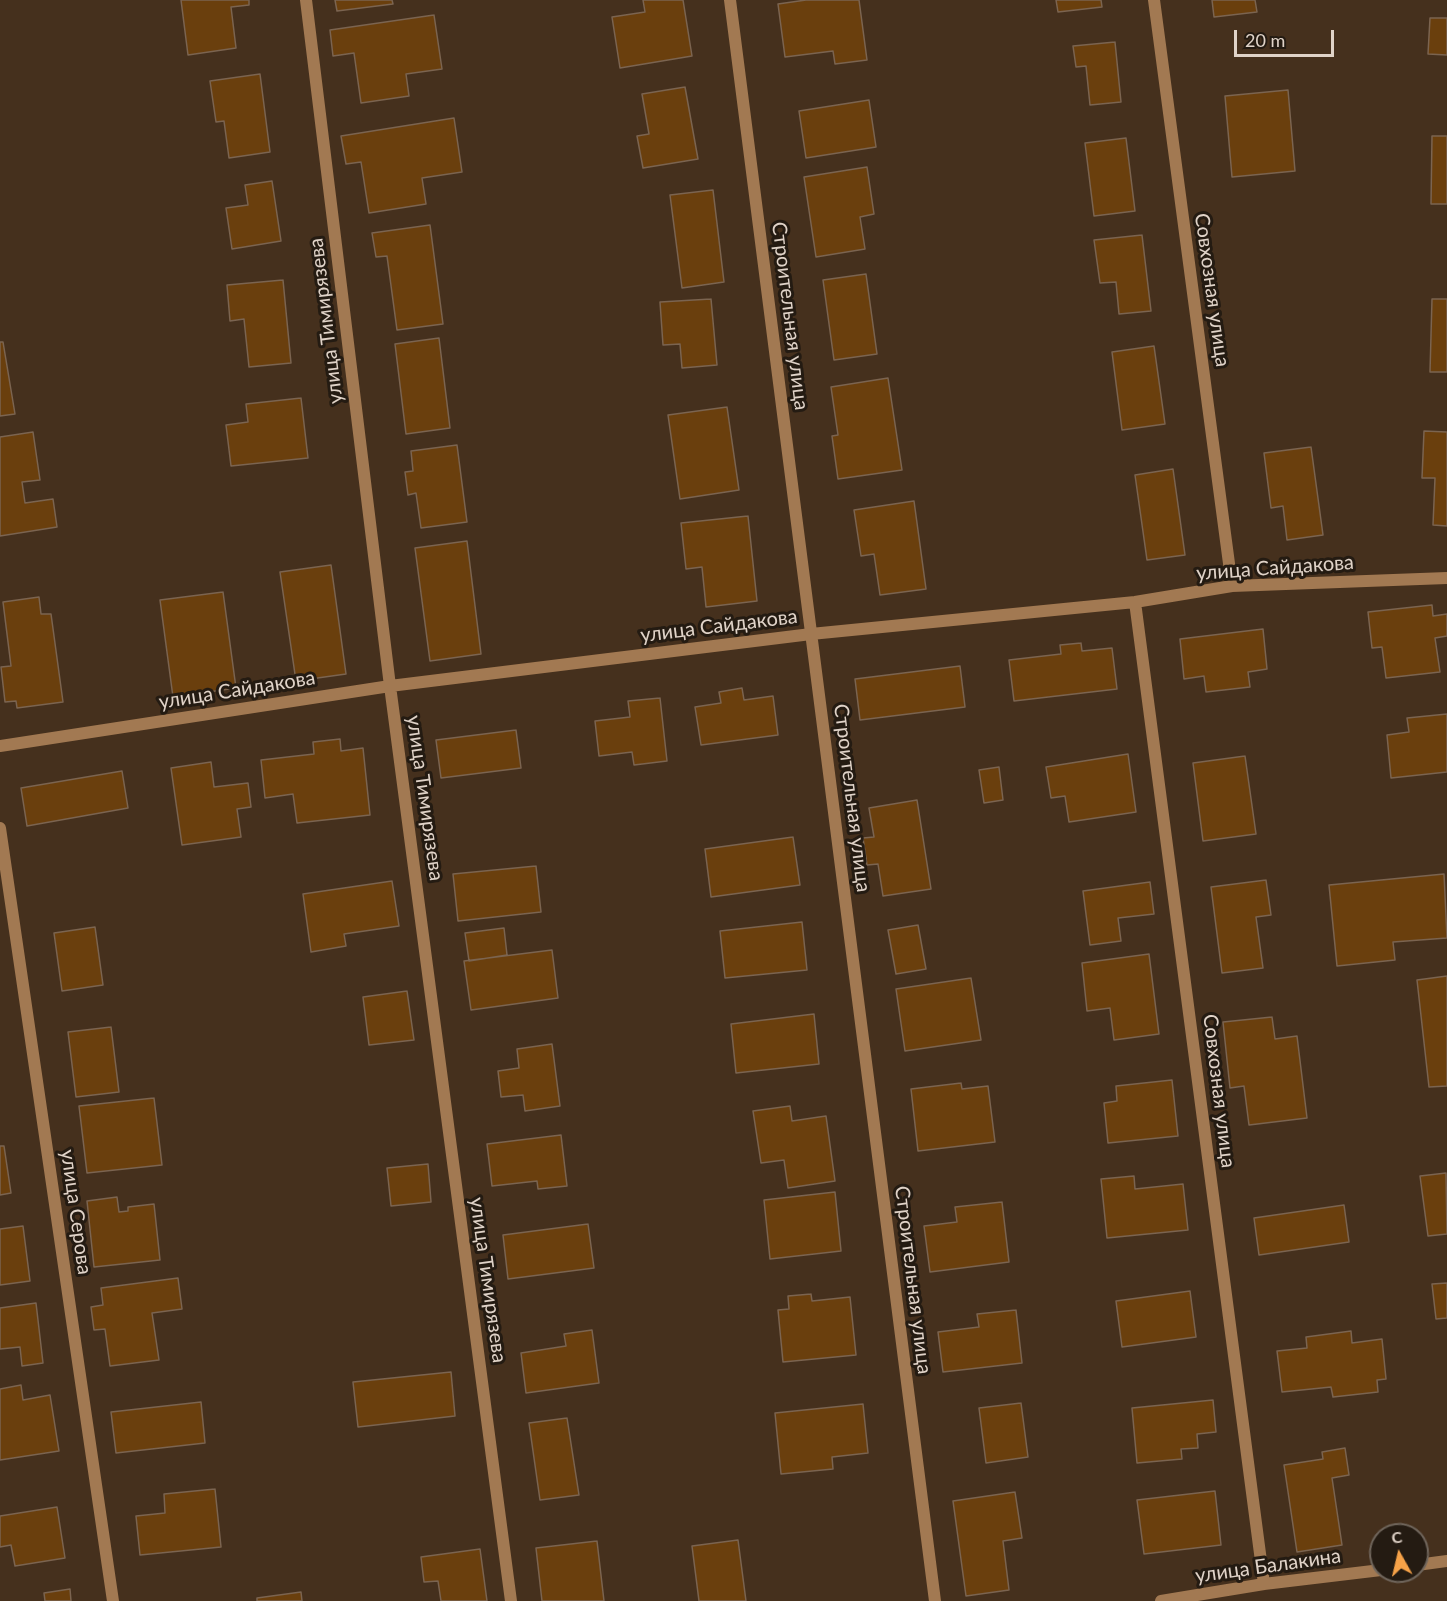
<!DOCTYPE html>
<meta charset="utf-8">
<style>
body{margin:0}
#map{position:relative;width:1447px;height:1601px;overflow:hidden;background:#45301d;font-family:Lato,sans-serif}
canvas{display:block}
.north{position:absolute;left:1369px;top:1523px;width:60px;height:60px;box-sizing:border-box;background:#241b12;border:2px solid #6f655b;border-radius:50%;rotate:352deg;font-size:16px;font-weight:700;line-height:24px;text-align:center;color:#e0d3c8}
.north::after{content:'';display:block;margin:auto;width:21px;height:27px;background:#f6a248;clip-path:polygon(50% 0,100% 100%,50% 72%,0 100%)}
.scale{position:absolute;left:1234px;top:30px;width:100px;height:27px;box-sizing:border-box;border:3px solid #e0d3c8;border-top:0;padding-left:8px;font-size:18px;line-height:21px;white-space:nowrap;color:#e0d3c8;-webkit-text-stroke:4px #241b12;paint-order:stroke}
</style>
<div id="map">
<canvas width="1447" height="1601"></canvas>
<div class="north">С</div>
<div class="scale">20 m</div>
</div>
<script>
const c = document.querySelector('canvas').getContext('2d');
c.lineJoin = 'round';
function fillPath(path, color) { c.fillStyle = color; c.fill(path, 'evenodd'); }
const poly = rows => new Path2D(rows.map(r => 'M' + r).join(''));
function strokePath(path, color, width, dash) { c.strokeStyle = color; c.lineWidth = width; c.lineCap = dash ? 'butt' : 'round'; c.setLineDash(dash || []); c.stroke(path); }
function label(font, color, halo, rows, align = 'center') {
  c.font = font + ' Lato,sans-serif'; c.lineWidth = 6; c.setLineDash([]); c.textBaseline = 'middle'; c.strokeStyle = halo; c.fillStyle = color; for (const [text, x, y, turn = 0] of rows) {
    c.save(); c.translate(x, y); c.rotate((+turn || 0) * Math.PI / 180); c.textAlign = isNaN(turn) ? turn : align; if (halo) c.strokeText(text, 0, 0); c.fillText(text, 0, 0); c.restore();
  }
}
const building = poly([
 [181,0,249,0,249,5,231,7,236,48,188,55,181,0],
 [335,0,392,0,393,4,337,11,335,0],
 [643,0,683,0,692,56,620,68,612,17,645,12,643,0],
 [806,0,859,0,867,60,835,64,833,51,785,57,778,4,806,0],
 [1056,0,1101,0,1102,7,1058,12,1056,0],
 [1212,0,1255,0,1257,12,1214,17,1212,0],
 [434,15,442,69,406,74,409,96,361,103,354,53,333,56,330,30,434,15],
 [1430,18,1447,18,1447,55,1428,54,1430,18],
 [1115,42,1121,102,1090,105,1086,66,1076,67,1073,46,1115,42],
 [260,74,270,152,229,158,224,121,216,122,210,81,260,74],
 [685,87,698,159,643,168,637,136,649,134,642,94,685,87],
 [1288,90,1295,171,1232,177,1225,96,1288,90],
 [869,100,876,147,806,158,799,111,869,100],
 [454,118,462,172,422,178,426,204,369,213,361,162,346,164,341,136,454,118],
 [1432,136,1447,136,1447,204,1431,204,1432,136],
 [1126,138,1135,211,1094,216,1085,143,1126,138],
 [867,167,874,214,860,217,865,249,816,257,804,177,867,167],
 [272,181,281,241,232,249,226,208,248,205,245,185,272,181],
 [713,190,724,282,682,288,670,195,713,190],
 [430,225,443,324,397,330,387,256,376,257,372,233,430,225],
 [1142,235,1151,311,1119,314,1116,282,1100,283,1094,240,1142,235],
 [866,274,877,354,834,360,823,280,866,274],
 [283,280,291,363,249,367,244,319,230,321,227,285,283,280],
 [711,299,717,365,682,368,680,344,663,345,660,302,711,299],
 [1432,299,1447,299,1447,372,1430,372,1432,299],
 [439,338,450,428,406,434,395,344,439,338],
 [0,342,3,342,15,414,0,416,0,342],
 [1154,346,1165,424,1122,430,1112,352,1154,346],
 [888,378,902,470,838,479,832,436,838,435,831,387,888,378],
 [301,398,308,458,231,466,226,425,248,422,246,404,301,398],
 [727,407,739,490,680,499,668,415,727,407],
 [1424,431,1447,432,1447,526,1433,525,1435,478,1422,478,1424,431],
 [33,432,40,480,22,482,25,503,53,499,57,527,0,536,0,437,33,432],
 [457,445,467,522,421,528,416,493,408,495,405,472,413,471,411,451,457,445],
 [1311,447,1323,535,1287,540,1283,506,1271,508,1264,453,1311,447],
 [1173,469,1185,555,1147,560,1135,475,1173,469],
 [914,501,926,589,880,595,874,554,861,556,854,510,914,501],
 [748,516,757,601,706,607,702,567,686,569,681,523,748,516],
 [467,541,481,654,430,661,415,548,467,541],
 [331,565,346,674,296,681,280,572,331,565],
 [223,592,236,688,173,697,160,600,223,592],
 [39,597,41,614,51,614,63,702,17,708,16,701,5,702,1,667,11,666,3,602,39,597],
 [1432,605,1433,616,1447,614,1447,636,1435,638,1440,672,1386,678,1382,647,1372,648,1368,612,1432,605],
 [1263,629,1267,669,1248,672,1250,687,1206,692,1204,676,1184,679,1180,639,1263,629],
 [1081,643,1082,651,1112,648,1117,689,1014,701,1009,660,1061,654,1060,645,1081,643],
 [960,666,965,707,860,720,855,679,960,666],
 [742,688,744,700,773,696,778,735,701,745,695,707,721,703,719,692,742,688],
 [660,698,667,761,634,765,632,752,599,756,595,721,630,717,628,701,660,698],
 [1447,714,1447,772,1391,778,1387,735,1409,732,1407,718,1447,714],
 [516,730,521,768,441,778,436,740,516,730],
 [340,739,341,751,363,748,370,815,297,823,293,794,265,798,261,760,314,754,313,742,340,739],
 [1128,754,1136,812,1069,822,1065,796,1051,798,1046,767,1128,754],
 [1245,756,1256,834,1203,841,1193,763,1245,756],
 [211,762,214,787,248,783,251,807,237,809,241,837,182,845,171,768,211,762],
 [999,767,1003,800,984,803,979,770,999,767],
 [122,771,128,808,27,826,21,788,122,771],
 [917,800,931,889,883,896,878,864,867,865,863,838,874,837,869,808,917,800],
 [793,837,800,885,711,897,705,849,793,837],
 [536,866,541,912,458,921,453,874,536,866],
 [1444,874,1447,938,1393,942,1395,960,1337,966,1329,885,1444,874],
 [1266,880,1271,915,1256,917,1263,968,1222,973,1211,887,1266,880],
 [392,881,399,926,344,934,346,946,311,952,303,894,392,881],
 [1150,882,1154,914,1118,918,1121,941,1090,945,1083,891,1150,882],
 [802,922,807,970,725,978,720,931,802,922],
 [918,925,926,969,896,974,888,930,918,925],
 [95,927,103,985,62,991,54,933,95,927],
 [504,928,507,955,469,961,465,933,504,928],
 [552,950,558,998,471,1010,464,961,552,950],
 [1149,954,1159,1034,1114,1040,1110,1008,1087,1011,1082,963,1149,954],
 [1447,976,1447,1086,1429,1087,1417,980,1447,976],
 [971,978,981,1040,905,1051,896,989,971,978],
 [407,991,414,1040,369,1045,363,997,407,991],
 [814,1014,819,1064,736,1073,731,1024,814,1014],
 [1272,1017,1275,1039,1297,1036,1307,1118,1249,1125,1244,1086,1230,1088,1223,1022,1272,1017],
 [111,1027,119,1092,76,1097,68,1032,111,1027],
 [552,1044,560,1106,525,1111,523,1095,501,1097,498,1071,519,1068,517,1049,552,1044],
 [1172,1080,1178,1136,1108,1143,1104,1103,1117,1101,1116,1086,1172,1080],
 [961,1083,962,1089,988,1086,995,1142,918,1151,911,1089,961,1083],
 [154,1098,162,1165,87,1173,79,1106,154,1098],
 [790,1106,792,1121,826,1116,835,1181,788,1188,784,1160,761,1163,753,1111,790,1106],
 [561,1135,567,1186,538,1189,537,1181,492,1186,487,1144,561,1135],
 [0,1146,4,1146,11,1193,0,1195,0,1146],
 [428,1164,431,1202,391,1206,387,1168,428,1164],
 [1446,1173,1447,1234,1428,1236,1420,1176,1446,1173],
 [1134,1176,1135,1189,1183,1184,1188,1230,1107,1238,1101,1179,1134,1176],
 [835,1192,841,1251,770,1259,764,1200,835,1192],
 [117,1197,119,1212,128,1211,128,1207,154,1204,160,1260,94,1267,87,1201,117,1197],
 [1002,1202,1009,1262,930,1272,924,1226,957,1222,955,1207,1002,1202],
 [1344,1205,1349,1242,1259,1255,1254,1218,1344,1205],
 [588,1224,594,1268,508,1279,503,1235,588,1224],
 [23,1226,30,1281,0,1285,0,1229,23,1226],
 [178,1278,182,1309,152,1313,159,1360,110,1366,105,1329,94,1330,91,1307,103,1305,101,1288,178,1278],
 [1447,1283,1447,1318,1436,1319,1432,1284,1447,1283],
 [1190,1291,1196,1337,1122,1347,1116,1301,1190,1291],
 [811,1294,812,1301,850,1297,856,1355,783,1362,778,1310,789,1309,788,1296,811,1294],
 [36,1303,43,1363,22,1366,20,1347,0,1349,0,1308,36,1303],
 [1016,1310,1022,1363,943,1372,938,1332,979,1327,977,1314,1016,1310],
 [592,1330,599,1383,526,1393,521,1353,566,1346,564,1334,592,1330],
 [1351,1331,1352,1343,1382,1339,1386,1379,1377,1380,1378,1392,1333,1397,1331,1387,1282,1392,1277,1351,1307,1348,1306,1337,1351,1331],
 [451,1372,455,1416,358,1427,353,1382,451,1372],
 [21,1385,23,1400,50,1395,59,1451,0,1460,0,1389,21,1385],
 [1213,1400,1216,1432,1197,1434,1198,1448,1181,1449,1182,1459,1137,1463,1132,1408,1213,1400],
 [201,1402,205,1443,116,1453,111,1412,201,1402],
 [1021,1403,1028,1457,986,1463,979,1408,1021,1403],
 [863,1404,868,1453,832,1457,833,1469,781,1474,775,1413,863,1404],
 [567,1418,579,1495,540,1500,529,1423,567,1418],
 [1345,1448,1349,1475,1332,1478,1342,1545,1297,1552,1284,1465,1323,1459,1322,1452,1345,1448],
 [215,1489,221,1547,140,1555,136,1516,165,1513,164,1494,215,1489],
 [1215,1491,1221,1545,1144,1554,1137,1500,1215,1491],
 [1015,1492,1022,1538,1003,1541,1009,1590,966,1596,953,1501,1015,1492],
 [57,1507,65,1558,15,1566,11,1545,0,1547,0,1516,57,1507],
 [738,1540,746,1601,699,1601,692,1546,738,1540],
 [597,1541,604,1601,542,1601,536,1548,597,1541],
 [480,1549,487,1601,441,1601,438,1581,424,1582,421,1557,480,1549],
 [70,1589,71,1601,45,1601,44,1593,70,1589],
 [301,1592,302,1601,257,1601,257,1598,301,1592]
]);
const street = poly([
 [306,0,390,686,511,1601],
 [730,0,935,1601],
 [1154,0,1232,586],
 [1135,602,1264,1584],
 [0,746,390,686,811,634,1135,602,1232,586,1447,578],
 [0,828,113,1601],
 [1417,1565,1447,1561],
 [1161,1601,1264,1584,1381,1570]
]);
const streetNames = [
 ["Совхозная улица",1212,290,82],
 ["Строительная улица",790,316,83],
 ["улица Тимирязева",326,321,-97],
 ["улица Сайдакова",1275,568,-4],
 ["улица Сайдакова",719,626,-7],
 ["улица Сайдакова",237,690,-9],
 ["улица Тимирязева",425,798,82],
 ["Строительная улица",852,798,83],
 ["Совхозная улица",1219,1091,83],
 ["улица Серова",76,1212,82],
 ["улица Тимирязева",488,1280,82],
 ["Строительная улица",913,1280,83],
 ["улица Балакина",1268,1566,-8]
];
fillPath(building, '#6a3f0d');
strokePath(building, '#7b6450', 1.5);
strokePath(street, '#a27952', 12);
label('20px', '#e0d3c8', '#241b12', streetNames);
</script>
